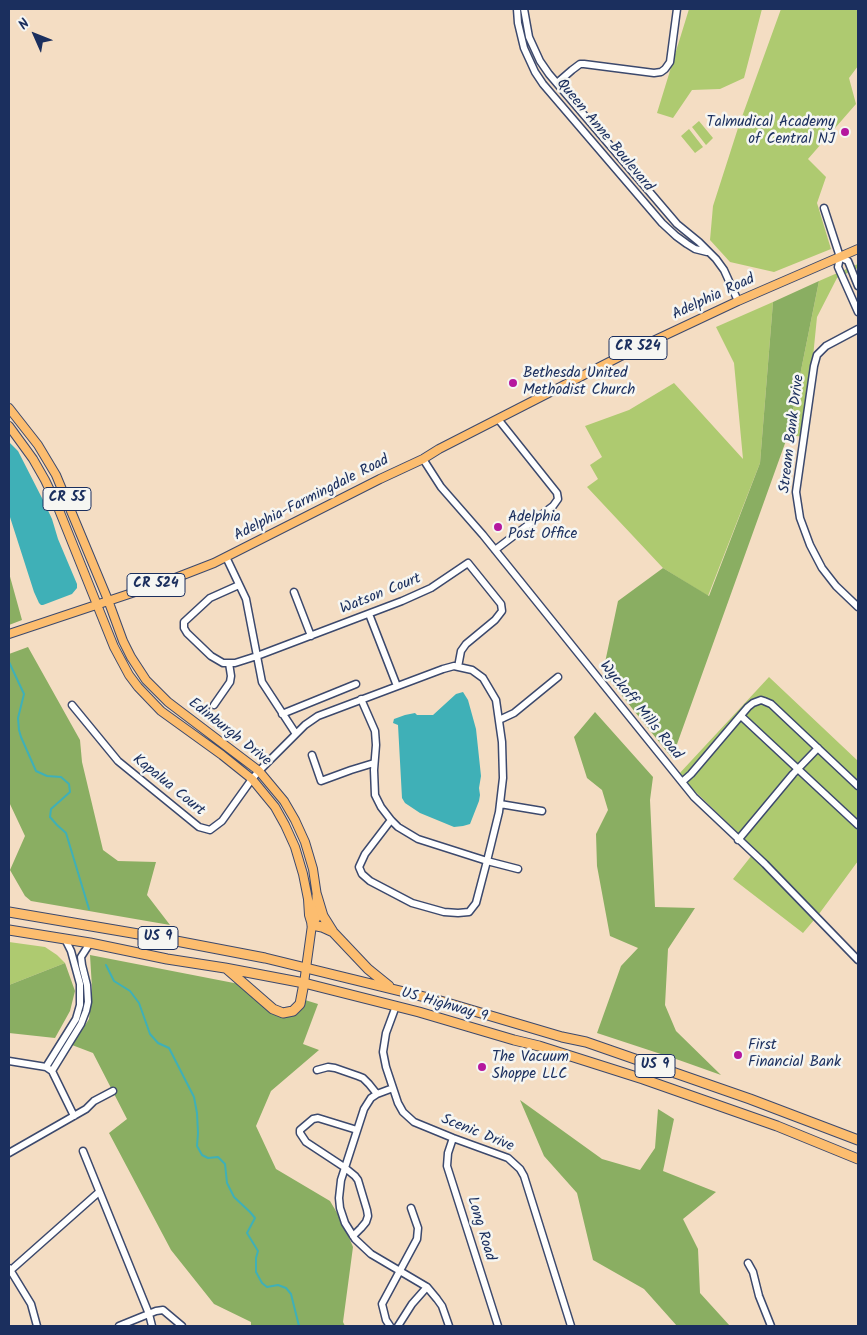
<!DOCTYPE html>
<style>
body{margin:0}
#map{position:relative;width:867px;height:1335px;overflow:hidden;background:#f4ddc3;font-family:Kalam,sans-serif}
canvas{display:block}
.frame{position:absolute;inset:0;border:10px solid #1b2f5e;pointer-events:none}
.north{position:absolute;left:10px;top:10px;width:50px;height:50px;-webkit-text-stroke:4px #f6f6f2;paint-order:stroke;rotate:314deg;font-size:14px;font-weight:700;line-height:20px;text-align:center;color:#1b2f5e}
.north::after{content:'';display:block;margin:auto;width:18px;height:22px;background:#1b2f5e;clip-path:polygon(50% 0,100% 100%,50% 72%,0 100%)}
</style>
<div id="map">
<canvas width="867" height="1335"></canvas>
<div class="frame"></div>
<div class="north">N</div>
</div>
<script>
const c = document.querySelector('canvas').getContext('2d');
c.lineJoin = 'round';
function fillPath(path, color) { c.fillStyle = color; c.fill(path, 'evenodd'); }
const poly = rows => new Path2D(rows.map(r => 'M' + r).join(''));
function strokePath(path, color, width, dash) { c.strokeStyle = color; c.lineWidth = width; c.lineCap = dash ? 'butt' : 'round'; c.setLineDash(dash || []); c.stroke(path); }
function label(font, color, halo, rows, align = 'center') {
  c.font = font + ' Kalam,sans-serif'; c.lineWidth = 5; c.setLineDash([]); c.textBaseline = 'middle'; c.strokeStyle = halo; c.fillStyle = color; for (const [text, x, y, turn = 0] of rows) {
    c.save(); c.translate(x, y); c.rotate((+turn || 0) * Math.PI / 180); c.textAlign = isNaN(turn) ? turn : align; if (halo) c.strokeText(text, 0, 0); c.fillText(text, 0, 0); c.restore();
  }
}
const green = poly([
 [689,9,762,9,744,78,720,89,692,90,673,118,657,113],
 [781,9,858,9,858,66,849,78,856,104,808,159,826,177,817,203,831,249,774,272,730,262,710,240,713,206,739,125],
 [699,121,713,138,706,145,692,127],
 [689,129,703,147,695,153,681,136],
 [858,264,858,268,837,278,817,317,805,437,788,435,819,281],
 [773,302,760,463,708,596,663,568,587,487,598,479,590,465,602,457,585,426,629,410,674,383,743,459,734,363,716,327],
 [769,677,858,761,858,861,819,914,803,933,733,879,756,850,678,775],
 [9,942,45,947,57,955,65,963,9,985]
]);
const forest = poly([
 [819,281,788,435,672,758,603,672,618,601,663,568,709,596,760,463,773,302],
 [9,573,22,620,9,625],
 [28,647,80,740,82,762,103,850,118,861,156,862,147,895,170,925,31,901,25,896,10,870,25,836,9,802,9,654],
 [595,712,653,777,650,800,655,907,695,908,668,949,665,1005,676,1031,721,1075,676,1059,597,1033,621,966,638,948,610,936,597,866,596,834,608,810,602,790,587,778,574,737],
 [90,955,239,984,273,1014,299,1011,305,1000,318,1004,303,1044,319,1050,271,1091,256,1126,276,1169,330,1201,343,1223,353,1247,343,1322,345,1326,251,1326,251,1322,214,1304,171,1250,109,1133,127,1119,93,1053,72,1045,89,1019,92,988],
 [65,963,75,991,70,1011,55,1038,9,1033,9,985],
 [520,1100,602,1159,640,1170,655,1148,658,1109,674,1119,663,1171,716,1192,683,1219,698,1249,700,1293,730,1326,677,1326,644,1289,593,1260,577,1193,544,1156]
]);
const water = poly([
 [9,442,18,451,43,500,52,519,58,539,77,584,77,588,72,594,43,605,41,605,39,603,34,592,9,514],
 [463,692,468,700,476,729,481,776,479,788,480,795,479,801,470,824,463,826,454,827,420,813,405,803,402,798,398,725,393,723,394,719,405,715,415,713,417,715,433,715,456,694]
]);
const stream = poly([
 [9,662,24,694,18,718,19,730,21,737,36,771,47,776,61,777,69,784,70,792,51,809,50,817,57,825,66,833,89,909],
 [106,965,114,981,130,991,139,1003,150,1034,158,1043,169,1048,194,1097,197,1113,198,1133,197,1146,202,1155,208,1158,218,1157,225,1164,227,1183,234,1197,250,1212,255,1218,247,1233,258,1251,256,1258,256,1272,262,1283,267,1287,278,1285,286,1288,291,1294,299,1326]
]);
const minor = poly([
 [517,9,518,23,524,48,535,72,543,84,662,223,676,236,687,244,695,249,707,252],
 [524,9,529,37,540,61,549,74,677,224,699,242,716,259,724,270,738,301],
 [557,83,572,70,580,64,584,64,654,73,661,72,665,69,670,62,677,9],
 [824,208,840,257,838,267,858,312],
 [840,257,848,261,858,286],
 [858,329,826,346,817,355,814,366,796,492,800,518,810,545,822,568,836,586,858,607],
 [423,459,441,487,483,535,694,797,765,864,858,960],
 [495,550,553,506,558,499,557,493,498,419],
 [226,557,246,599,262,682,296,734],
 [239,585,210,598,184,622,184,628,187,633,211,656,223,663,235,663,257,656,402,601,431,588,468,563,501,604,502,611,495,620,466,644,461,651,458,667],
 [294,592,311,636],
 [369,614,397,686],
 [361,699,375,731,376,745,374,770,375,795,381,807,391,820,398,827,418,839,487,861,518,869],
 [72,705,118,761,199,827,210,830,222,821,252,779,259,771,305,725,318,716,443,669,454,666,472,670,483,678,496,700,502,742,503,778,499,812,487,861,476,903,469,912,458,913,444,912,412,903,370,881,362,874,359,867,365,854,391,820],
 [214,705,230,682,231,676,229,663],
 [282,714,356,684],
 [741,716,858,825],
 [499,720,514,713,558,677],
 [312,755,321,781,351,770,374,763],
 [682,782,691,774,748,707,753,703,761,700,764,701,771,704,858,786],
 [500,804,542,811],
 [738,840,793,774,818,748],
 [396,1006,386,1033,383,1052,386,1067,398,1103,403,1112,414,1122,453,1138,508,1158,520,1169,524,1176,571,1326],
 [9,1061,46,1067,52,1071,74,1116],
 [46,1067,76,1019,80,1005,80,984,71,951,65,939],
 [317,1070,328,1067,335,1068,358,1076,363,1078,369,1084,377,1094],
 [52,1071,81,1024,86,1011,88,1002,87,985,82,965,81,957,90,943],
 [393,1088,377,1094,371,1098,364,1109,341,1180,339,1198,340,1208,345,1223,355,1239,371,1254,427,1287,437,1299,442,1306,449,1326],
 [453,1138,448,1153,447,1166,498,1326],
 [83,1151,149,1314,152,1326],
 [9,1153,86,1109,94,1101,113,1091],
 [353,1236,361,1228,366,1222,368,1216,367,1210,358,1180,355,1176,344,1167,306,1142,300,1133,300,1130,313,1119,318,1118,357,1130],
 [748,1263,753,1272,759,1296,771,1326],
 [9,1268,31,1304,37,1326],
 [11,1270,99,1192],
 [119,1326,156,1311,163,1310,182,1326],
 [390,1326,386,1320,382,1304,417,1239,418,1228,411,1208],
 [398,1326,412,1304,427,1287]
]);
const major = poly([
 [9,408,38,445,56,475,108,600,123,641,131,657,146,680,168,702,259,771,284,801,295,820,305,842,313,869,317,896,316,902,317,917,312,925,304,983],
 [9,426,33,459,45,480,57,505,114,647,129,675,138,687,161,711,222,755,252,779,275,807,285,825,295,847,303,874,308,899,309,915,312,925],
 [9,634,165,582,214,563,380,479,423,459,439,449,619,357,738,301,858,249]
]);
const highway = poly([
 [317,896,323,916,333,932,368,969,389,986],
 [9,912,150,936,265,958,437,1000,562,1037,586,1042,750,1099,858,1140],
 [312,925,322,927,333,932],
 [9,930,90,943,167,959,225,968,304,983,419,1012,514,1040,539,1046,643,1079,777,1126,858,1159],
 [227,969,273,1009,283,1013,293,1011,300,1004,304,983]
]);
const markers = [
 [845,132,5,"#b5179e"],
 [513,383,5,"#b5179e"],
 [498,527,5,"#b5179e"],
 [738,1055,5,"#b5179e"],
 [482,1067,5,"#b5179e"]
];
const shields = [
 [638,348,58],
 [67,499,48],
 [156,585,58],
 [158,938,40],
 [655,1066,40]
];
const shieldNames = [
 ["CR 524",638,348],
 ["CR 55",67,499],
 ["CR 524",156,585],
 ["US 9",158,938],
 ["US 9",655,1066]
];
const poiNames = [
 ["Talmudical Academy",835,123,"right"],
 ["of Central NJ",835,140,"right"],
 ["Bethesda United",523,374],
 ["Methodist Church",523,391],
 ["Adelphia",508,518],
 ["Post Office",508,535],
 ["First",748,1046],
 ["Financial Bank",748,1063],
 ["The Vacuum",492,1058],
 ["Shoppe LLC",492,1075]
];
const streetNames = [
 ["Queen Anne Boulevard",604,136,50],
 ["Adelphia Road",714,298,-25],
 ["Stream Bank Drive",793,434,-83],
 ["Adelphia-Farmingdale Road",312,499,-27],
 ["Watson Court",381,595,-22],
 ["Wyckoff Mills Road",640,711,51],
 ["Edinburgh Drive",229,733,38],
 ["Kapalua Court",168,786,39],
 ["US Highway 9",444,1006,16],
 ["Scenic Drive",477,1134,22],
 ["Long Road",480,1229,73]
];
fillPath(green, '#aeca70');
fillPath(forest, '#8aae62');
fillPath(water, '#3fb0b7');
strokePath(stream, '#3fb0b7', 2);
strokePath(minor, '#3c496d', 9);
strokePath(major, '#3c496d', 10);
strokePath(highway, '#3c496d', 11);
strokePath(minor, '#fff', 6);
strokePath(major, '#fcbd6f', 8);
strokePath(highway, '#fcbd6f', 9);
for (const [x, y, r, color] of markers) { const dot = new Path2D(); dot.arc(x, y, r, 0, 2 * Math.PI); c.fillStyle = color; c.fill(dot); strokePath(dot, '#f6f6f2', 2); }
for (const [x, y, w] of shields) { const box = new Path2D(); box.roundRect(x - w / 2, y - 11.5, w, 23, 4); c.fillStyle = '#f6f6f2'; c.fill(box); strokePath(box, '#1b2f5e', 1); }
label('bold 14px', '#1b2f5e', null, shieldNames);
label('15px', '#1b2f5e', '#f6f6f2', poiNames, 'left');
label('15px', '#1b2f5e', '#f6f6f2', streetNames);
</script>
